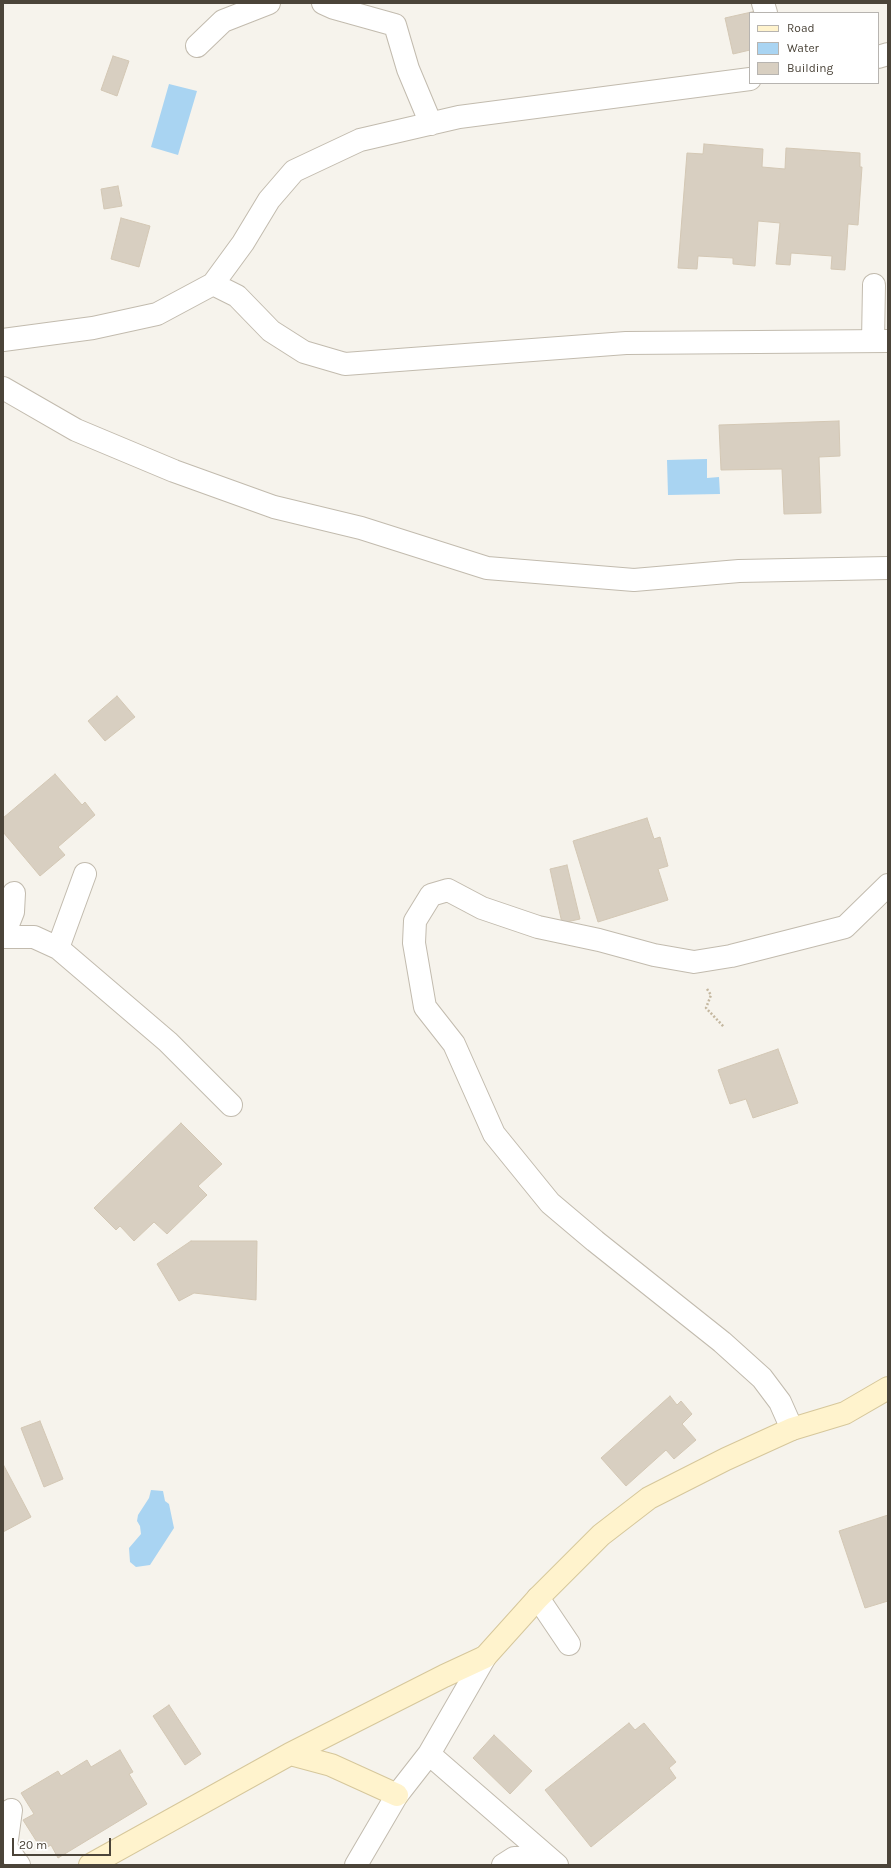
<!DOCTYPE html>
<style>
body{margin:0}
#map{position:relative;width:891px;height:1868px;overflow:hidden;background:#f6f3ec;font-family:Karla,sans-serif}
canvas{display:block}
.frame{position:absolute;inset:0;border:4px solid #4b4439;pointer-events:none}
.legend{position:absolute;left:749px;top:12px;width:130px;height:72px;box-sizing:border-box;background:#fff;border:1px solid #b7b4b0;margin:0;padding:5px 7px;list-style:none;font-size:12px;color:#4b4439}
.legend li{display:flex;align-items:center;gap:8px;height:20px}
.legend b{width:20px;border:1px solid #b7b4b0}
.scale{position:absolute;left:12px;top:1838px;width:99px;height:18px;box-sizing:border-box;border:2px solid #4b4439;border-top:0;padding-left:5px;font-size:12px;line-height:14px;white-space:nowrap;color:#4b4439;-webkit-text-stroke:3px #fff;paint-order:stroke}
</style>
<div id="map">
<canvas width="891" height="1868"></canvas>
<div class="frame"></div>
<ul class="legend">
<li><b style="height:5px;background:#fff3cd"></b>Road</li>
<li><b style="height:11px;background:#a9d4f2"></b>Water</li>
<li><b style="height:11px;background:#d8cfc1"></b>Building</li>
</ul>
<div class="scale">20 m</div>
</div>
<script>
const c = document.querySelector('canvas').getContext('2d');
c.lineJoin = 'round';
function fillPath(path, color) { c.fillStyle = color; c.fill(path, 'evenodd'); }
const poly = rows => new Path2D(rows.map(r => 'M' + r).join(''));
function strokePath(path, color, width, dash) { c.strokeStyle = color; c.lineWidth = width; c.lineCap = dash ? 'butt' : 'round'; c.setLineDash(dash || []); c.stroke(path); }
const water = poly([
 [169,84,197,91,178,155,151,147],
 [707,459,707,478,719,477,720,494,668,495,667,460],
 [151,1490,163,1491,165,1501,169,1504,174,1528,150,1565,136,1567,130,1562,129,1548,141,1534,140,1526,137,1521,138,1515,149,1498]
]);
const building = poly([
 [756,11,756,13,750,13,750,50,733,54,725,18,756,11],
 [113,56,129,61,117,96,101,90,113,56],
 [704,144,763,149,762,167,785,169,786,148,860,153,860,167,862,167,858,225,848,224,845,270,831,269,832,256,791,253,790,265,776,264,780,223,758,221,755,266,733,264,733,258,698,256,697,269,678,268,687,153,703,154,704,144],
 [118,186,122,206,104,209,101,189,118,186],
 [121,218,150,226,139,267,111,259,121,218],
 [839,421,840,456,819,457,821,513,784,514,782,469,721,470,719,425,839,421],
 [117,696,135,717,105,741,88,721,117,696],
 [55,774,82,805,85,802,95,815,58,847,65,855,40,876,3,832,3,818,55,774],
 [647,818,654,839,660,837,668,866,658,869,668,900,598,922,573,841,647,818],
 [567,865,580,919,562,923,550,869,567,865],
 [778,1049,798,1103,753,1118,746,1099,730,1104,718,1070,778,1049],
 [181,1123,222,1164,198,1186,207,1195,167,1234,154,1222,134,1241,120,1226,116,1230,94,1208,181,1123],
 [191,1241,257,1241,256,1300,194,1293,179,1301,157,1264,191,1241],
 [670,1396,677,1405,681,1401,692,1414,682,1424,696,1440,674,1459,666,1450,626,1486,601,1458,670,1396],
 [40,1421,63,1479,44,1487,21,1428,40,1421],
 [3,1464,31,1517,3,1532,3,1464],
 [888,1515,888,1601,865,1608,839,1531,888,1515],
 [169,1705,201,1754,185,1765,153,1716,169,1705],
 [629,1723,635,1730,644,1723,676,1762,669,1768,676,1778,591,1847,545,1790,629,1723],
 [494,1735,532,1771,510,1794,473,1758,494,1735],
 [120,1750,133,1772,129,1774,147,1804,58,1858,51,1845,42,1850,23,1820,34,1814,21,1793,58,1771,61,1776,87,1760,91,1767,120,1750]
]);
const path = poly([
 [707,989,711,995,706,1008,724,1027]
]);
const street = poly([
 [323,3,334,8,395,25,408,69,431,124],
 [763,3,766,13],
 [197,46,223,21,269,3],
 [878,57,888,54],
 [213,284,237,296,271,331,304,352,345,364,626,343,888,341],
 [3,340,93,328,157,314,213,284,243,243,269,200,294,171,360,140,459,117,750,79],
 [873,341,874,285],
 [3,388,76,430,174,471,274,507,361,528,487,568,634,580,739,571,888,568],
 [3,937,34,937,58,948,168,1042,231,1105],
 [3,937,13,912,14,893],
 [58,948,85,874],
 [792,1429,780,1402,762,1378,722,1342,595,1241,550,1203,494,1134,454,1044,425,1007,414,943,415,921,431,895,448,890,482,908,538,927,599,940,654,955,694,962,731,956,845,927,888,885],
 [538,1598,569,1644],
 [429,1754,557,1865],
 [11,1810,6,1847,19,1865],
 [356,1865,397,1795,429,1754,485,1657],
 [503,1865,514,1858,548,1858]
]);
const secondary = poly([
 [290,1754,331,1765,397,1795],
 [90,1865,290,1754,444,1676,485,1657,538,1598,601,1535,649,1498,726,1459,792,1429,845,1413,888,1388]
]);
fillPath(water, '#a9d4f2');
fillPath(building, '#d8cfc1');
strokePath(building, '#d3c7b4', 1);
strokePath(street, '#c2bbae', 24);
strokePath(secondary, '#d6c79b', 24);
strokePath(path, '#c4b79f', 2.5, [2, 2]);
strokePath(street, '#fff', 22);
strokePath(secondary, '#fff3cd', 22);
</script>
